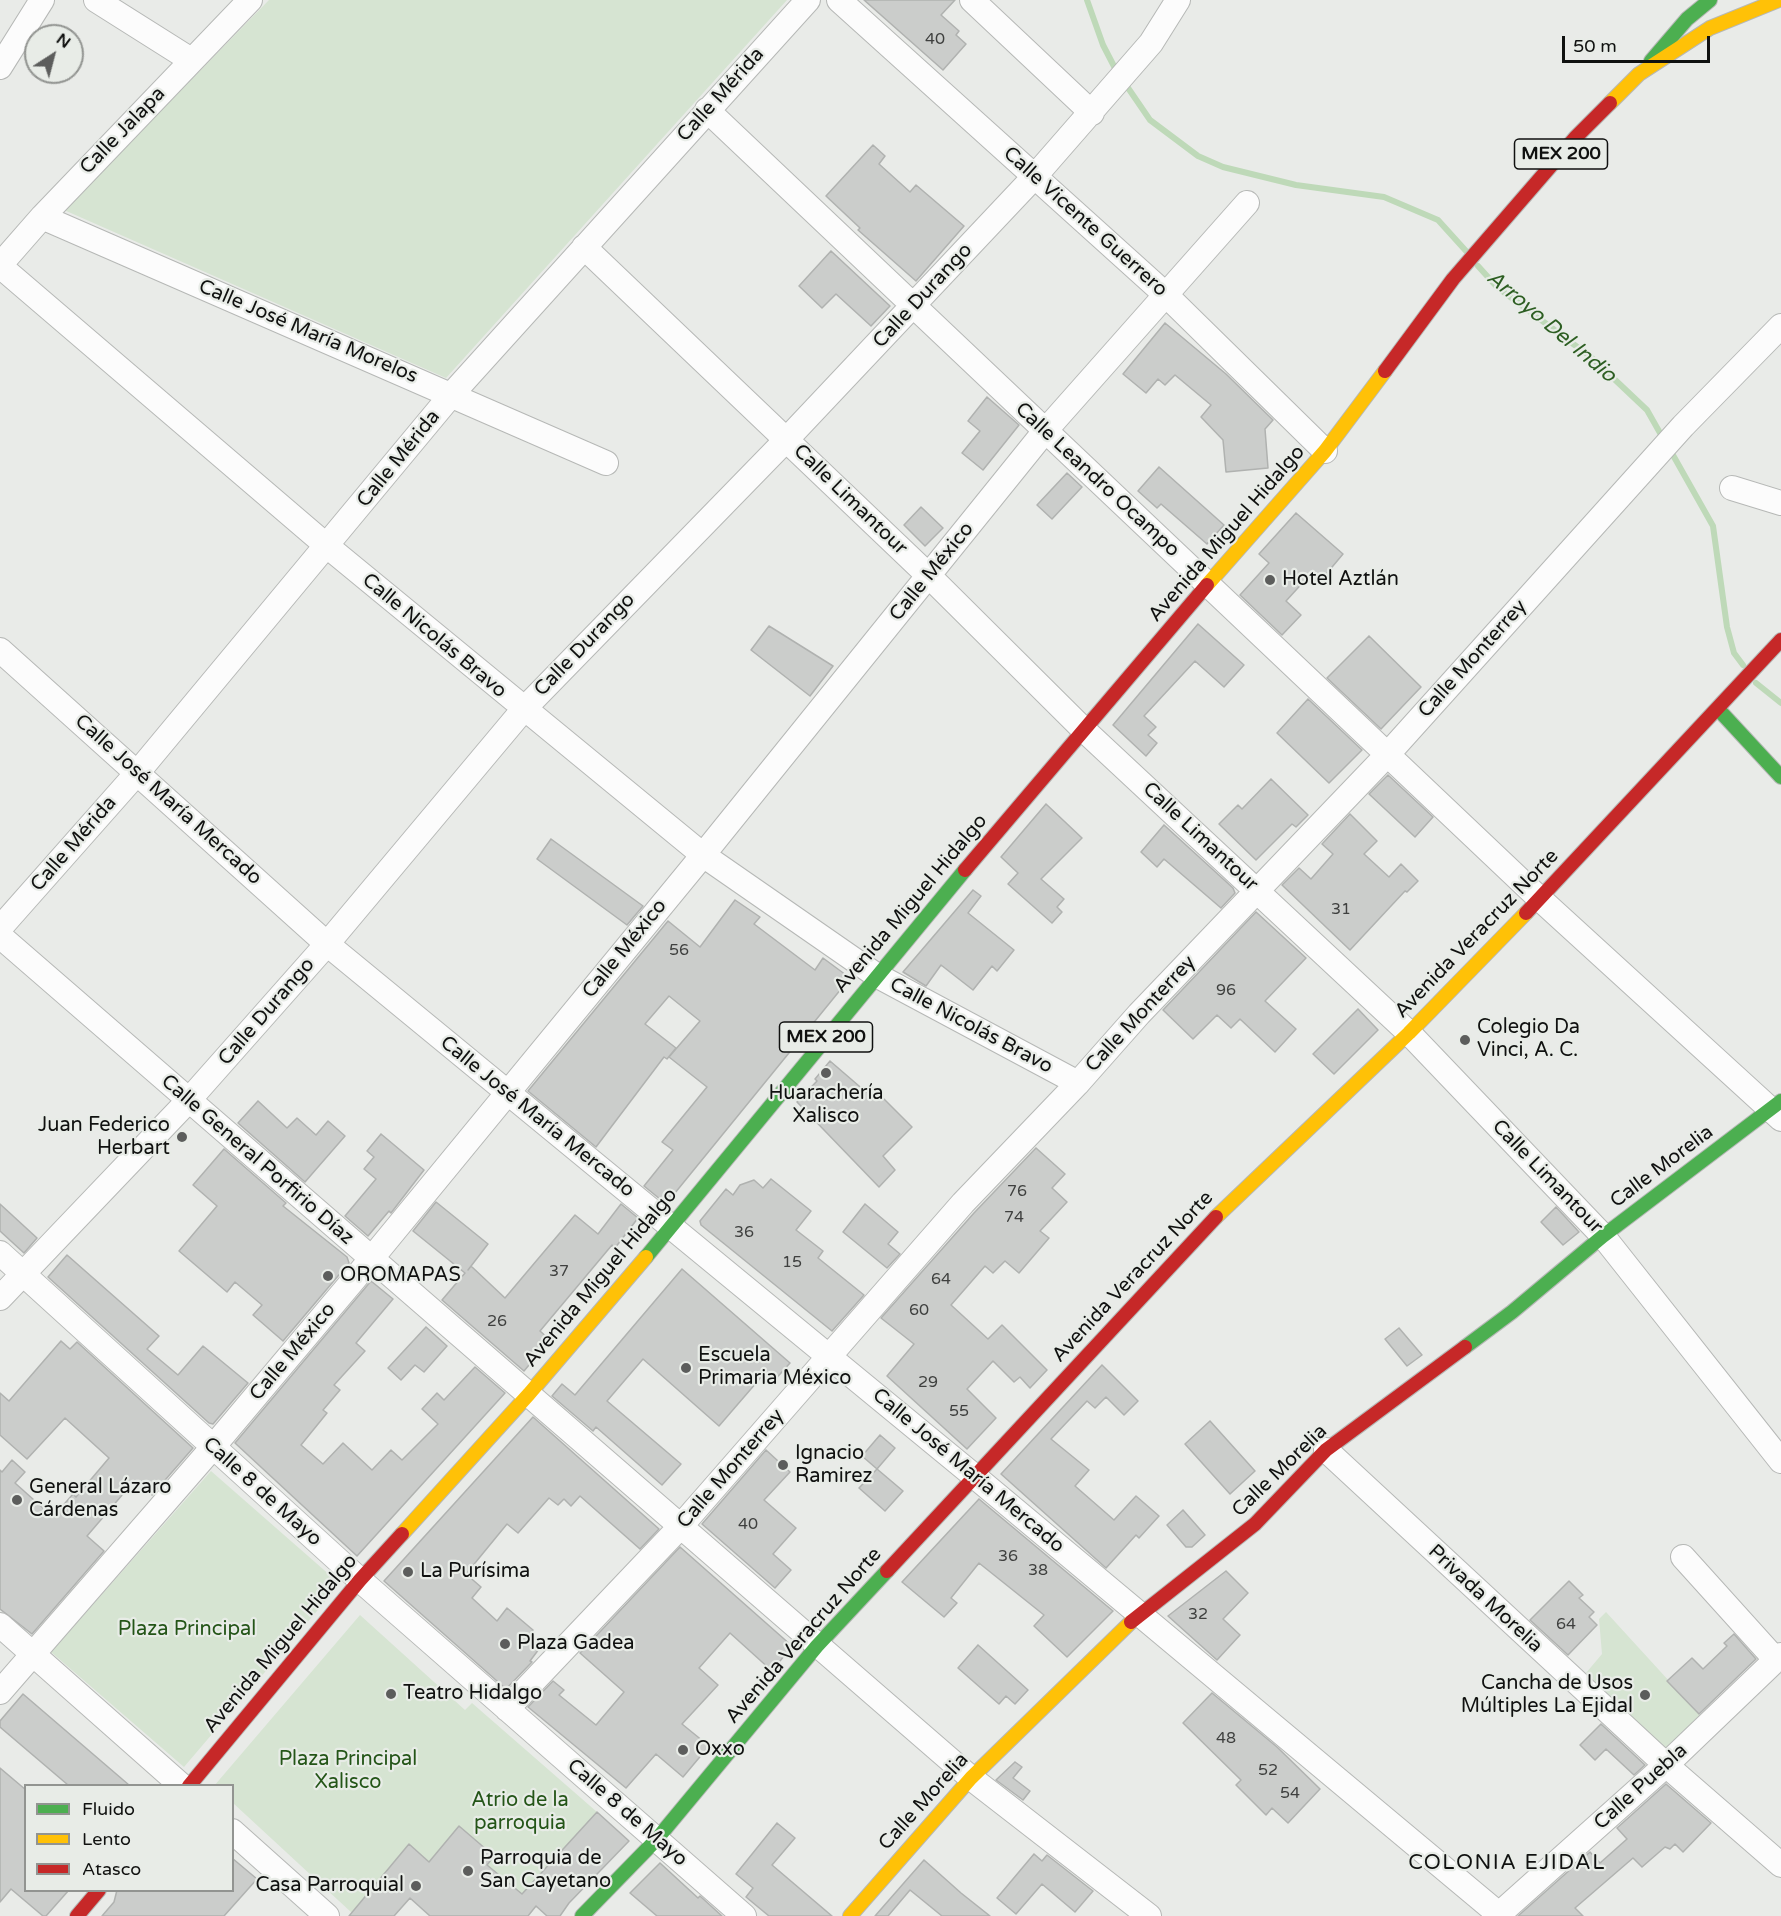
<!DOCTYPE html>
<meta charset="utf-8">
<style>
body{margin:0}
#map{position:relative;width:1781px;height:1916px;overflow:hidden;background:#e9ebe8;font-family:"Varela Round",sans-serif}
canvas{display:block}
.legend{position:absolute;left:24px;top:1784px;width:210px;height:108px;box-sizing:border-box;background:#e8ece7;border:2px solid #929491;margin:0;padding:8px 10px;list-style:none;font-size:18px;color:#101110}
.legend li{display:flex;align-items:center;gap:12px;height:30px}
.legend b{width:30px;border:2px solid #929491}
.north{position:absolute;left:24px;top:24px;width:60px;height:60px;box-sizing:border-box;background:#e8ece7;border:2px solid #929491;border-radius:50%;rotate:36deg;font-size:16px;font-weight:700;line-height:24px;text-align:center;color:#101110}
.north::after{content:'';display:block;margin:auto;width:21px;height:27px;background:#5c5d5c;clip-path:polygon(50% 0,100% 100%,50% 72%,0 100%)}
.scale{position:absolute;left:1562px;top:36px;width:148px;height:27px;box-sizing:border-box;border:3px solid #101110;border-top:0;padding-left:8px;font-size:18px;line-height:21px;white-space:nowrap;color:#101110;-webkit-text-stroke:4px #e8ece7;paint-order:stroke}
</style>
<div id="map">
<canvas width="1781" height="1916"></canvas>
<ul class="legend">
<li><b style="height:8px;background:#4caf50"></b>Fluido</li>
<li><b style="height:8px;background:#ffc107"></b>Lento</li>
<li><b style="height:8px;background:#c62828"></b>Atasco</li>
</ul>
<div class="north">N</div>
<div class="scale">50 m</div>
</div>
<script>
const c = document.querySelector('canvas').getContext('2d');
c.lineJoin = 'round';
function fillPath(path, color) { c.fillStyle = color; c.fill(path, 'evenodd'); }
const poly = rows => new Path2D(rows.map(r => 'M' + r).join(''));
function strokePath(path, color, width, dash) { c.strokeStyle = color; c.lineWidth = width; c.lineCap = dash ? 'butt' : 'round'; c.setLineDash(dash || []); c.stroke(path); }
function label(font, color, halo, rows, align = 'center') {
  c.font = font + ' "Varela Round",sans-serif'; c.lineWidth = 4.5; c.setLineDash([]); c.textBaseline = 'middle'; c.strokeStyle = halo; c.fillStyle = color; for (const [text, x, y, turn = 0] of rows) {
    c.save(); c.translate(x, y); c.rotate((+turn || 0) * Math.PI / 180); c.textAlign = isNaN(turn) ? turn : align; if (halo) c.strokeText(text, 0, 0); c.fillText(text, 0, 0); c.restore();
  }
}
const green = poly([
 [269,0,787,0,446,378,64,210],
 [211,1471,340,1584,184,1767,51,1652],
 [1606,1612,1702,1717,1667,1751,1586,1673,1602,1654,1599,1619],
 [360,1615,465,1710,472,1703,597,1812,522,1894,487,1865,494,1855,459,1827,429,1862,409,1844,352,1913,233,1803,232,1786,214,1786]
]);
const stream = poly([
 [1087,0,1103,45,1118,74],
 [1124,82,1150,120,1198,156,1223,167,1296,185,1384,197,1438,220,1466,251],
 [1478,266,1497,287,1592,358,1647,410,1664,440],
 [1669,448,1713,526,1727,627,1734,653,1743,665],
 [1756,683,1781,703]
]);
const building = poly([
 [864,0,955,0,941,15,959,31,956,35,966,44,943,70,864,0],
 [873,145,885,156,879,164,910,192,916,185,964,226,916,281,858,230,860,228,826,196,873,145],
 [831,251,890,306,871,326,836,294,822,308,799,286,831,251],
 [1165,323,1226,374,1273,420,1265,429,1268,468,1226,472,1223,440,1201,417,1211,405,1175,375,1165,385,1158,379,1146,393,1123,374,1165,323],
 [987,397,1019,425,983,470,962,453,980,431,968,421,987,397],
 [1159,467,1224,525,1207,544,1161,504,1157,508,1138,491,1159,467],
 [1067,473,1082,487,1052,519,1037,505,1067,473],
 [921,507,943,528,925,546,904,525,921,507],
 [1296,513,1343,554,1317,585,1307,578,1286,601,1301,615,1282,635,1240,595,1269,563,1259,554,1296,513],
 [1198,624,1244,665,1224,687,1195,661,1144,716,1156,727,1148,735,1157,743,1146,756,1113,725,1198,624],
 [769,626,833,666,810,696,751,650,769,626],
 [1369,636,1421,687,1381,729,1327,678,1369,636],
 [1308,699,1362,750,1329,783,1277,733,1308,699],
 [1388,775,1433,817,1415,837,1369,794,1388,775],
 [1271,779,1308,815,1296,827,1292,824,1256,860,1219,824,1238,805,1242,809,1271,779],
 [1046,804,1082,838,1041,879,1064,899,1057,907,1062,912,1052,923,1008,884,1018,873,1001,857,1046,804],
 [1350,814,1377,841,1364,854,1389,877,1401,864,1418,881,1407,892,1405,891,1350,950,1282,885,1299,868,1311,879,1333,854,1322,844,1350,814],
 [1164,825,1233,888,1235,893,1221,908,1164,859,1157,867,1141,852,1164,825],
 [551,839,643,906,627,925,537,859,551,839],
 [973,890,981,896,968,913,1014,950,997,971,992,966,973,990,941,965,926,986,903,972,973,890],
 [735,900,760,917,754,924,815,970,823,958,850,978,666,1204,644,1186,673,1150,662,1142,707,1087,669,1057,700,1021,669,996,645,1024,676,1048,667,1059,664,1057,596,1147,528,1091,668,921,700,947,735,900],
 [1256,912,1306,958,1265,1001,1296,1029,1275,1052,1240,1019,1231,1028,1217,1015,1193,1039,1163,1010,1256,912],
 [1358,1009,1378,1030,1334,1074,1313,1054,1358,1009],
 [830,1061,866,1092,871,1086,912,1127,883,1156,895,1170,879,1187,797,1102,817,1081,815,1079,830,1061],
 [258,1101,287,1128,297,1118,316,1135,328,1121,345,1136,305,1182,238,1123,258,1101],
 [381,1134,424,1170,391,1213,389,1211,368,1236,345,1216,376,1179,364,1169,374,1157,367,1151,381,1134],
 [1036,1148,1065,1174,1052,1188,1067,1202,1040,1231,1049,1238,1019,1273,1005,1261,993,1273,985,1266,951,1305,988,1339,1002,1325,1047,1370,1030,1388,1020,1377,1014,1382,993,1361,967,1389,996,1418,967,1449,887,1376,914,1344,881,1318,974,1213,1036,1148],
 [224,1149,286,1203,283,1206,347,1257,349,1263,283,1341,253,1315,262,1305,235,1282,227,1292,179,1251,217,1206,193,1185,224,1149],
 [771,1179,811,1211,796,1230,823,1251,818,1258,864,1295,832,1331,701,1225,700,1221,726,1189,733,1195,740,1185,754,1180,763,1188,771,1179],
 [436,1202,488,1244,468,1270,471,1266,505,1298,575,1215,598,1234,621,1204,638,1218,615,1248,612,1245,540,1331,550,1340,524,1371,442,1300,465,1273,413,1231,436,1202],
 [0,1204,37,1238,24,1253,0,1231,0,1204],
 [865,1204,898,1232,888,1244,900,1254,887,1268,843,1232,865,1204],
 [1556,1207,1579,1232,1563,1245,1541,1222,1556,1207],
 [67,1255,159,1336,147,1349,178,1375,203,1346,248,1383,213,1424,209,1423,48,1277,67,1255],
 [682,1269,790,1363,772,1383,763,1375,719,1426,643,1359,607,1401,681,1464,662,1485,596,1427,593,1431,552,1396,562,1384,575,1395,682,1269],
 [371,1281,393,1299,356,1343,365,1351,334,1385,340,1390,323,1410,327,1413,301,1445,323,1464,343,1443,372,1470,391,1450,402,1460,438,1424,422,1409,437,1393,444,1400,475,1367,505,1393,357,1556,235,1443,371,1281],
 [426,1327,447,1346,424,1372,415,1365,401,1380,388,1368,426,1327],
 [1399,1328,1422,1355,1407,1366,1385,1339,1399,1328],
 [61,1341,70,1349,77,1342,193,1448,152,1495,135,1480,87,1536,104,1551,32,1634,0,1609,0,1470,2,1472,12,1460,25,1472,15,1483,53,1517,73,1494,76,1497,109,1458,65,1418,27,1459,0,1435,0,1393,9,1401,61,1341],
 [1102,1365,1138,1401,1124,1415,1106,1397,1095,1408,1087,1401,1051,1439,1089,1470,1075,1486,1114,1520,1136,1496,1159,1516,1139,1538,1136,1535,1106,1568,1001,1474,1102,1365],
 [533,1417,659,1529,640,1549,580,1496,571,1506,564,1499,558,1505,549,1498,518,1533,507,1524,466,1574,481,1587,472,1598,497,1621,507,1608,533,1630,527,1639,539,1649,530,1661,532,1662,506,1689,384,1581,533,1417],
 [1210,1421,1255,1471,1230,1494,1185,1444,1210,1421],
 [880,1435,895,1448,877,1469,862,1456,880,1435],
 [766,1450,790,1472,764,1500,796,1528,773,1554,791,1570,775,1588,702,1524,766,1450],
 [877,1469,903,1491,885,1511,859,1488,877,1469],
 [979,1499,1113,1611,1067,1657,1034,1626,1044,1615,979,1563,951,1598,957,1603,944,1617,902,1582,979,1499],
 [1183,1510,1205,1535,1192,1547,1186,1547,1167,1525,1183,1510],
 [680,1547,792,1646,772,1671,730,1633,699,1668,718,1685,682,1724,709,1746,683,1777,656,1754,626,1788,528,1707,553,1681,564,1690,559,1695,596,1725,624,1692,580,1653,680,1547],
 [1226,1571,1248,1593,1223,1619,1240,1635,1217,1660,1168,1616,1226,1571],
 [1569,1581,1583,1595,1579,1598,1594,1612,1589,1617,1597,1625,1568,1655,1530,1620,1569,1581],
 [1734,1634,1756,1659,1699,1714,1667,1681,1692,1658,1703,1669,1727,1646,1724,1643,1734,1634],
 [978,1645,1028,1690,1015,1704,1006,1696,999,1704,958,1668,978,1645],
 [1212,1693,1277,1747,1320,1789,1288,1823,1272,1808,1266,1815,1236,1785,1241,1780,1183,1723,1212,1693],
 [23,1694,129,1785,68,1785,0,1727,0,1721,23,1694],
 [1601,1724,1645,1765,1634,1775,1606,1749,1595,1760,1580,1745,1601,1724],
 [1015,1762,1022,1767,1013,1778,1030,1791,1023,1800,996,1780,1015,1762],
 [0,1768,26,1790,26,1890,69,1890,46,1916,43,1916,11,1889,0,1902,0,1768],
 [1666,1784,1711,1823,1683,1852,1675,1844,1670,1849,1665,1847,1642,1867,1633,1858,1575,1908,1583,1916,1518,1916,1590,1852,1600,1863,1627,1839,1617,1828,1666,1784],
 [597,1812,629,1841,569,1903,560,1916,547,1916,536,1906,528,1916,430,1916,410,1898,394,1916,349,1916,409,1844,429,1862,459,1826,494,1856,487,1865,522,1894,597,1812],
 [777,1823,795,1838,772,1865,832,1916,769,1916,746,1897,753,1888,736,1874,777,1823],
 [1034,1854,1042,1861,1047,1855,1093,1891,1075,1912,1042,1884,1016,1914,997,1898,1034,1854],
 [232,1858,257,1879,224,1916,102,1916,114,1902,117,1890,232,1890,232,1858],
 [924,1860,961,1893,990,1916,942,1916,910,1890,888,1916,875,1916,924,1860],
 [660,1863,698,1898,700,1896,722,1916,657,1916,630,1893,660,1863]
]);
const street = poly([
 [96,0,191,60],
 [839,0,1165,294,1325,451],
 [972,0,1092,113],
 [0,67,42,0],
 [707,110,1540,899,1781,1119],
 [42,217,606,463],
 [584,247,929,576,1084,730,1409,1033,1603,1236,1781,1461],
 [0,265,42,217,250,0],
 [0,266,327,546,703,855,876,975,1078,1083],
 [1732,488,1781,503],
 [0,650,327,944,973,1475,1501,1916],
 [0,928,138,772,452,394,808,0],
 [0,936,971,1778,1149,1916],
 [0,1253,360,1580,744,1916],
 [0,1298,188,1101,327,944,523,710,787,439,1035,176,1151,43,1178,0],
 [1326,1450,1666,1765,1781,1865],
 [1683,1557,1776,1660],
 [0,1625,182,1786],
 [0,1692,213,1447,372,1258,703,855,1045,431,1247,203],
 [507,1709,680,1527,963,1203,1078,1083,1139,1014,1387,755,1683,426,1781,326],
 [232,1831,327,1916],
 [1497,1916,1666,1765,1781,1655]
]);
const fast = poly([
 [1651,61,1687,19,1710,0],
 [1718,709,1781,777],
 [646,1257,965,870],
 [1465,1347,1512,1312,1603,1236,1781,1101],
 [582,1916,656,1840,817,1646,887,1571]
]);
const slow = poly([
 [1610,103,1639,74,1710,28,1779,0],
 [1207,585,1325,451,1385,371],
 [1216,1217,1409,1033,1526,913],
 [402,1534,529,1394,646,1257],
 [850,1916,971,1778,1131,1622]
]);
const jam = poly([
 [1385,371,1453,279,1575,138,1610,103],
 [965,870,1207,585],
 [1526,913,1781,640],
 [887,1571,1216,1217],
 [1131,1622,1255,1524,1326,1450,1465,1347],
 [189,1786,360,1580,402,1534],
 [77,1916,99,1890]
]);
const markers = [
 [1270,580,6,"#5c5d5c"],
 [1465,1040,6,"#5c5d5c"],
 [826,1073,6,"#5c5d5c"],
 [182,1137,6,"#5c5d5c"],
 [328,1276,6,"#5c5d5c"],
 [686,1368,6,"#5c5d5c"],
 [783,1465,6,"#5c5d5c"],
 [17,1500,6,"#5c5d5c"],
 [408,1572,6,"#5c5d5c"],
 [505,1644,6,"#5c5d5c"],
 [391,1694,6,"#5c5d5c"],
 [1645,1695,6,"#5c5d5c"],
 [683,1750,6,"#5c5d5c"],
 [468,1871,6,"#5c5d5c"],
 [416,1886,6,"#5c5d5c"]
];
const numberNames = [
 ["40",935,40],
 ["31",1341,910],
 ["56",679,951],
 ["96",1226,991],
 ["76",1017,1192],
 ["74",1014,1218],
 ["36",744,1233],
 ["15",792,1263],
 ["37",559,1272],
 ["64",941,1280],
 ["60",919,1311],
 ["26",497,1322],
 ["29",928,1383],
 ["55",959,1412],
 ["40",748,1525],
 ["36",1008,1557],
 ["38",1038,1571],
 ["32",1198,1615],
 ["64",1566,1625],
 ["48",1226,1739],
 ["52",1268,1771],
 ["54",1290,1794]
];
const shields = [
 [1561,154,93],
 [826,1037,93]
];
const shieldNames = [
 ["MEX 200",1561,154],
 ["MEX 200",826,1037]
];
const streetNames = [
 ["Calle Mérida",721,95,-48],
 ["Calle Jalapa",123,131,-46],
 ["Calle Vicente Guerrero",1085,222,42],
 ["Calle Durango",923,296,-47],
 ["Calle José María Morelos",308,332,23],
 ["Calle Mérida",399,459,-51],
 ["Calle Leandro Ocampo",1097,480,43],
 ["Calle Limantour",850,500,44],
 ["Avenida Miguel Hidalgo",1227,534,-49],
 ["Calle México",932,572,-51],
 ["Calle Nicolás Bravo",434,636,40],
 ["Calle Durango",585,645,-46],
 ["Calle Monterrey",1473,659,-48],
 ["Calle José María Mercado",168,800,42],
 ["Calle Limantour",1200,837,43],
 ["Calle Mérida",74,844,-49],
 ["Avenida Miguel Hidalgo",911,904,-50],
 ["Avenida Veracruz Norte",1477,934,-46],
 ["Calle México",625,949,-51],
 ["Calle Durango",267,1012,-49],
 ["Calle Monterrey",1141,1014,-47],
 ["Calle Nicolás Bravo",971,1026,28],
 ["Calle José María Mercado",537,1117,39],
 ["Calle General Porfirio Díaz",257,1160,41],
 ["Calle Morelia",1662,1167,-37],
 ["Calle Limantour",1547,1177,46],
 ["Avenida Veracruz Norte",1133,1277,-47],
 ["Avenida Miguel Hidalgo",601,1278,-50],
 ["Calle México",293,1352,-50],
 ["Calle Monterrey",731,1469,-49],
 ["Calle José María Mercado",968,1471,40],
 ["Calle Morelia",1280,1471,-44],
 ["Calle 8 de Mayo",262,1492,42],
 ["Privada Morelia",1485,1599,43],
 ["Avenida Veracruz Norte",804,1636,-49],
 ["Avenida Miguel Hidalgo",281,1644,-50],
 ["Calle Puebla",1641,1787,-42],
 ["Calle Morelia",924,1802,-48],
 ["Calle 8 de Mayo",627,1813,41]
];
const poiNames = [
 ["Hotel Aztlán",1282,580],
 ["Colegio Da",1477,1028],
 ["Vinci, A. C.",1477,1051],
 ["Huarachería",826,1094,"center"],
 ["Xalisco",826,1117,"center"],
 ["Juan Federico",170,1126,"right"],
 ["Herbart",170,1149,"right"],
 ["OROMAPAS",340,1276],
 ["Escuela",698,1356],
 ["Primaria México",698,1379],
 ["Ignacio",795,1454],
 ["Ramirez",795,1477],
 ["General Lázaro",29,1488],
 ["Cárdenas",29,1511],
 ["La Purísima",420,1572],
 ["Plaza Gadea",517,1644],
 ["Cancha de Usos",1633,1684,"right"],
 ["Múltiples La Ejidal",1633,1707,"right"],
 ["Teatro Hidalgo",403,1694],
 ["Oxxo",695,1750],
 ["Parroquia de",480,1859],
 ["San Cayetano",480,1882],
 ["Casa Parroquial",404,1886,"right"]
];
const parkNames = [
 ["Plaza Principal",187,1630],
 ["Plaza Principal",348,1760],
 ["Xalisco",348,1783],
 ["Atrio de la",520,1801],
 ["parroquia",520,1824]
];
const waterNames = [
 ["Arroyo Del Indio",1551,327,40]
];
const neighbourhoodNames = [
 ["COLONIA EJIDAL",1507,1863]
];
fillPath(green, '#d6e4d2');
strokePath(stream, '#bed9b8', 6);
fillPath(building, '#cbcdcb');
strokePath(building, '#b0b2b0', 1.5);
strokePath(street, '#b6b8b6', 26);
strokePath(fast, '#b6b8b6', 16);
strokePath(slow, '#b6b8b6', 16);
strokePath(jam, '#b6b8b6', 16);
strokePath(street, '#fcfcfc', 24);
strokePath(fast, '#4caf50', 14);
strokePath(slow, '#ffc107', 14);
strokePath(jam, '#c62828', 14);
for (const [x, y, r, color] of markers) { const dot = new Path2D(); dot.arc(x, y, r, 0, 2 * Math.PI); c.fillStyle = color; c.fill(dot); strokePath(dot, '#e8ece7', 2); }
label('16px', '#3f403f', null, numberNames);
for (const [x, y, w] of shields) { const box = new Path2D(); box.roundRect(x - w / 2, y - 15, w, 30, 4.5); c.fillStyle = '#e8ece7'; c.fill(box); strokePath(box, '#101110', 1.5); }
label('bold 18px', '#101110', null, shieldNames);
label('20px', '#101110', '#e8ece7', streetNames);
label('20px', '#101110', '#e8ece7', poiNames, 'left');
label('20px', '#245518', '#e8ece7', parkNames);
label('italic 21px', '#2d5e22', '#e8ece7', waterNames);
c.letterSpacing = '1.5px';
label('21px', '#101110', '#e8ece7', neighbourhoodNames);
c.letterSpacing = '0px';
</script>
